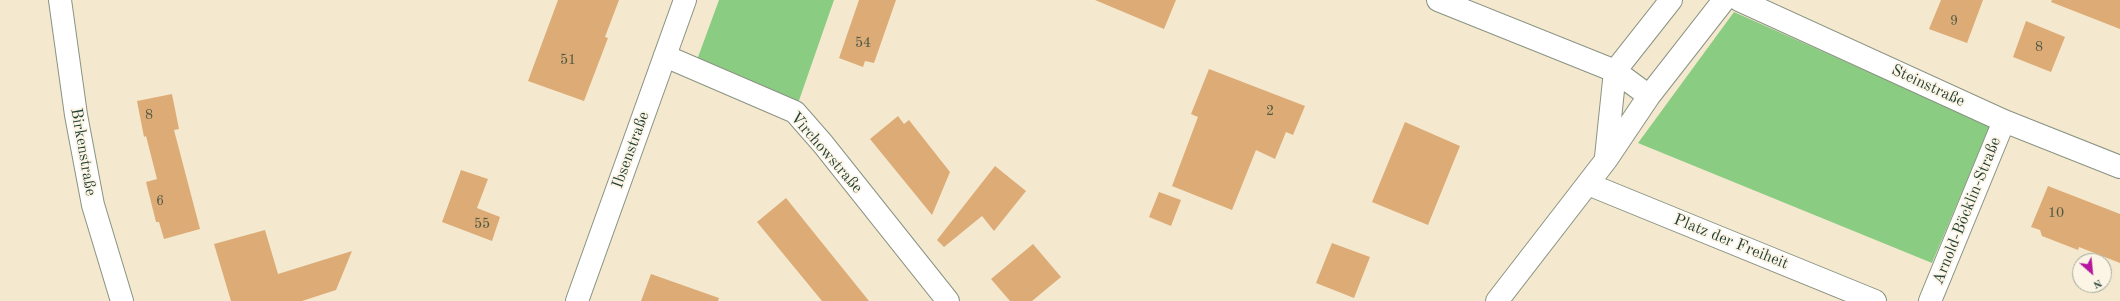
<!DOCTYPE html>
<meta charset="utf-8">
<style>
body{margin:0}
#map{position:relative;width:2120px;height:301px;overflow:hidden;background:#f4e9cf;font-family:"Old Standard TT",serif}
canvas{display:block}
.north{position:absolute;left:2072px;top:253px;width:40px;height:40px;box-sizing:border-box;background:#fcf5e5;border:1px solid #a4ab9e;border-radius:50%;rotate:153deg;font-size:11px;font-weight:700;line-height:16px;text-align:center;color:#1f3d34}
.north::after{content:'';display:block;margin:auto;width:14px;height:18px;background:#b5179e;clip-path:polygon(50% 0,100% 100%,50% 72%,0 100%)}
</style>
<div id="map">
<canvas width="2120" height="301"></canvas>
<div class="north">N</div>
</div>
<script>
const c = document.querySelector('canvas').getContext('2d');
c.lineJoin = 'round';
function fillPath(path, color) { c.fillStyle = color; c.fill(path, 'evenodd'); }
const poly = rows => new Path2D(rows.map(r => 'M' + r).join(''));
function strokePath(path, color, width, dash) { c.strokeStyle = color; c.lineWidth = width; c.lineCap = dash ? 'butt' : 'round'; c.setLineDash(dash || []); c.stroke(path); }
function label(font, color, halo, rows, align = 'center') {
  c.font = font + ' "Old Standard TT",serif'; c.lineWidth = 3.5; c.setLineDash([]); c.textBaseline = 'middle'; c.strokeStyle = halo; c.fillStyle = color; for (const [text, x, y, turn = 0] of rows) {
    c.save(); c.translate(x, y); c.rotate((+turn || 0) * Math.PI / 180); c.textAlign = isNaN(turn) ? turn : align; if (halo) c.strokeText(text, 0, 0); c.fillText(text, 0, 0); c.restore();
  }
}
const green = poly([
 [719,0,834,0,795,112,694,68],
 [1734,12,1990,126,1932,263,1638,143]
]);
const building = poly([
 [558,0,619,0,605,37,608,38,584,101,528,81],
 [859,0,896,0,874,63,865,61,863,67,839,58],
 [1095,0,1176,0,1164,29],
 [1941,0,1983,0,1967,43,1929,29],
 [2052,0,2120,0,2120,29,2051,2],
 [2026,21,2065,37,2051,72,2013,57],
 [1209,69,1305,106,1293,135,1286,132,1275,159,1256,150,1232,210,1172,186,1198,117,1191,114],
 [172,94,179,129,174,130,200,229,164,239,159,222,156,222,146,182,157,179,146,136,144,137,137,101],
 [898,116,904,124,909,120,950,172,932,215,870,139],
 [1405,122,1460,146,1428,225,1372,202],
 [995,166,1026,191,994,231,982,216,944,247,937,240],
 [461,170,488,179,477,208,500,217,492,241,442,222],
 [2048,186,2120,214,2120,263,2079,247,2078,250,2042,236,2040,230,2031,227],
 [1159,192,1181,200,1171,226,1149,217],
 [786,198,819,239,869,301,822,301,757,222],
 [265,230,278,274,352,251,336,290,302,301,231,301,214,244],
 [1332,243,1370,257,1354,298,1316,283],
 [1033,244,1061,277,1032,301,1010,301,991,279],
 [651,274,719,298,718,301,641,301]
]);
const street = poly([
 [60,0,76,115,93,205,122,301],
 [1438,0,1615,71,1649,96],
 [1739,0,2004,121,2120,167],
 [665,56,795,112,823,144,948,301],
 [1606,157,1615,71,1671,0],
 [1588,184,1875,301],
 [1497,301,1606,160,1649,96,1724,0],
 [1930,301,2004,121]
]);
const secondary = poly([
 [577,301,685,0]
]);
const numberNames = [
 ["9",1954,21],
 ["54",863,43],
 ["8",2039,47],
 ["51",568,60],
 ["2",1270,111],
 ["8",149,115],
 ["6",160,201],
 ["10",2056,213],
 ["55",482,224]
];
const streetNames = [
 ["Steinstraße",1928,86,25],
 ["Ibsenstraße",631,150,-70],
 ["Birkenstraße",83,152,80],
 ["Virchowstraße",826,153,49],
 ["Arnold-Böcklin-Straße",1967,211,-68],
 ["Platz der Freiheit",1731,242,22]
];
fillPath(green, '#8bcc83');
fillPath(building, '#ddab76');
strokePath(street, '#8a9382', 24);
strokePath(secondary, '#8a9382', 24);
strokePath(street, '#fff', 22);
strokePath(secondary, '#fff', 22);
label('14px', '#4e5844', null, numberNames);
label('16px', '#1f3d34', '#fcf5e5', streetNames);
</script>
